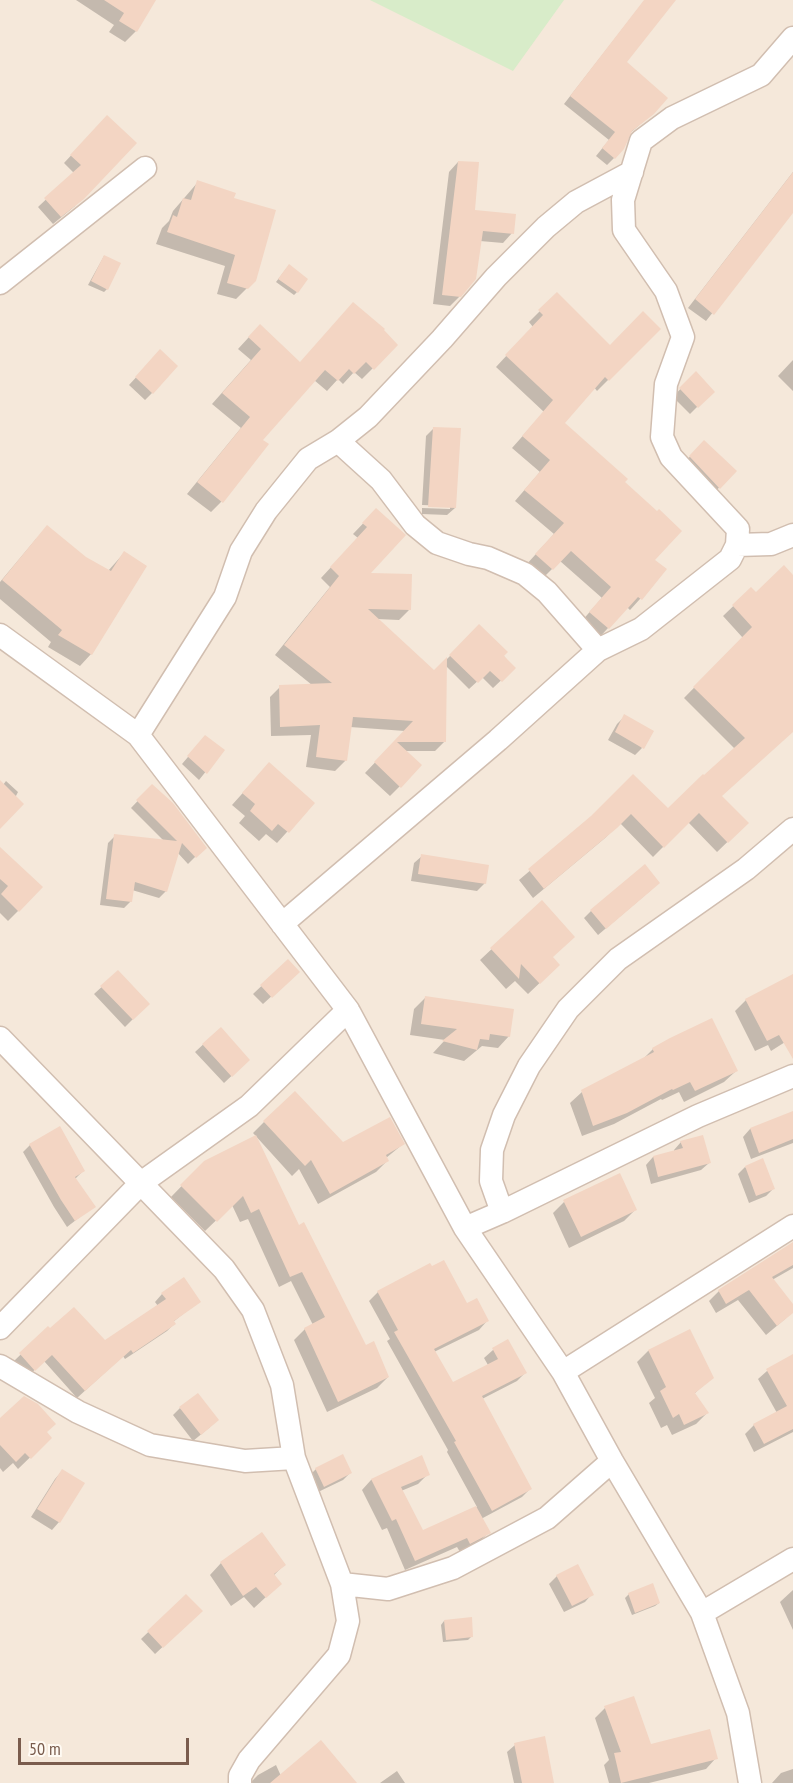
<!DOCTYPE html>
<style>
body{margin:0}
#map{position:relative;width:793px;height:1783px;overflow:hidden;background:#fdf6ec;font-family:"PT Sans Narrow",sans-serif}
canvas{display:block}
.scale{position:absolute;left:18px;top:1738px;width:171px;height:27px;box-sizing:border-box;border:3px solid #7a5c4d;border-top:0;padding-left:8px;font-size:18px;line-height:21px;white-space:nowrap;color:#7a5c4d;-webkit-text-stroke:4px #fffaf3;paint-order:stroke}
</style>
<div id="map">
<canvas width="793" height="1783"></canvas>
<div class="scale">50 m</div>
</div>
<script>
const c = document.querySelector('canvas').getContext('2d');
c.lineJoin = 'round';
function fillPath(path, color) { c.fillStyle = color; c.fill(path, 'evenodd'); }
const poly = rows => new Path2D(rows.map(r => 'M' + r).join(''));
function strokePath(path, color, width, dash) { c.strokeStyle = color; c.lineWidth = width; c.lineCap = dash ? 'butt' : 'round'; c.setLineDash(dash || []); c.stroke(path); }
const residential = poly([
 [0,0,793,0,793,1783,0,1783]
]);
const green = poly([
 [370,0,564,0,513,71]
]);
const shadow = poly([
 [76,0,154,0,136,31,125,42,109,32,114,25],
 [645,0,674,0,625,63,653,113,630,133,614,158,607,165,596,156,609,140,564,104],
 [107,117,75,206,53,224,38,207,74,173,64,163],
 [458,162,474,211,512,233,503,243,480,241,460,296,450,306,433,304,449,172],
 [793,172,793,211,706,321,688,308],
 [198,182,232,199,247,288,236,299,217,294,225,266,156,244,162,228,169,221,173,211],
 [104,256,107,289,104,292,88,285],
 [286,269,297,292,294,295,276,282],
 [557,294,610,347,659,329,597,391,594,387,563,423,623,482,653,560,665,569,640,599,630,610,627,607,598,639,580,623,602,598,560,561,541,580,526,565,554,534,515,501,540,472,512,448,544,412,496,367,533,327,529,322],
 [249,337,299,363,396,345,362,379,354,372,343,384,338,379,327,391,314,380,261,440,221,502,211,512,187,494,241,428,212,404,251,360,238,349],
 [153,359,152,393,145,400,129,385],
 [793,360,793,391,778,376],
 [695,373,713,391,690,414,673,397],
 [434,428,455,508,447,515,422,514,422,508,450,509,450,506,422,505,426,436],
 [704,442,735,471,711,496,682,465],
 [376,510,368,575,409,610,399,620,377,619,434,672,479,627,514,668,493,688,482,677,469,689,446,666,445,741,435,751,405,751,420,766,390,796,365,773,405,731,350,727,346,760,335,771,306,767,311,735,271,736,270,697,280,687,312,685,275,655,330,587,321,578,358,538,353,534],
 [36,539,85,558,108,571,124,553,91,654,80,666,48,647,51,642,0,599,0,582],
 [793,577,793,692,721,796,747,823,717,852,688,822,653,857,620,823,605,838,533,898,519,880,592,818,668,810,735,749,684,698,743,638,723,616,751,589,755,594],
 [625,716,642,748,635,755,608,740,617,724],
 [205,737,223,750,199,780,182,764],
 [258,776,313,803,277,843,266,834,259,841,239,823,245,816,232,805],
 [6,781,18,792,0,827,0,782,3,785],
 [152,786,205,847,188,864,177,852,166,891,159,898,132,890,131,901,124,908,100,905,108,843,115,836,164,841,131,808],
 [0,848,41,888,8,921,0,913],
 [422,856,485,883,477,891,411,881,414,863],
 [651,890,598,935,584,918,591,911],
 [542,902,552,958,547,976,528,994,515,981,506,989,480,960],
 [288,961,298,972,263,1004,253,994],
 [118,972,148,1004,125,1027,94,994],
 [793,976,793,1037,771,1051,768,1045,755,1051,735,1011,746,1000],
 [425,998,509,1036,498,1048,482,1046,464,1061,433,1053,445,1040,410,1035,414,1009],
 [220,1029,241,1067,224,1083,195,1052],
 [653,1049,736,1071,724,1082,684,1102,679,1092,662,1100,661,1099,614,1124,582,1136,570,1103,582,1092,642,1060],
 [793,1113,793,1143,751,1159,743,1137,750,1129],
 [264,1122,342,1144,403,1144,386,1158,387,1161,376,1172,318,1204,299,1169,292,1176,253,1133],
 [681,1142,709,1163,701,1170,651,1184,646,1165,653,1157,674,1152,674,1150],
 [30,1145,83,1171,75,1179,94,1206,67,1227,54,1207,23,1152],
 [205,1162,298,1227,365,1347,388,1377,377,1388,327,1412,294,1340,305,1329,313,1325,291,1281,279,1287,248,1219,240,1222,232,1205,205,1231,171,1197],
 [745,1167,773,1189,766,1196,749,1203,738,1174],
 [564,1202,635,1210,624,1221,569,1248,553,1213],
 [793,1244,793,1268,772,1280,793,1306,793,1311,785,1319,766,1335,738,1300,716,1313,709,1301,719,1291],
 [429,1265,467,1305,487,1321,479,1330,434,1352,452,1384,488,1365,484,1358,493,1350,507,1341,525,1373,517,1381,482,1399,530,1489,522,1497,481,1519,489,1532,479,1542,460,1552,457,1547,405,1570,387,1528,382,1530,362,1490,371,1480,421,1457,428,1474,418,1484,401,1491,422,1532,477,1507,447,1452,448,1450,387,1341,390,1339,369,1301,378,1292],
 [162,1294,199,1301,173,1322,174,1324,167,1331,125,1359,123,1356,77,1398,44,1361,27,1377,13,1362,48,1328,105,1342,158,1306,155,1302],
 [690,1331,712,1377,694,1394,707,1413,696,1424,672,1435,667,1425,661,1428,649,1403,655,1398,637,1362,648,1351],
 [793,1355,793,1432,754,1452,745,1434,754,1425,777,1413,758,1379,767,1371],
 [180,1408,210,1427,193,1441,173,1415],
 [0,1420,45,1433,50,1438,18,1469,13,1463,3,1472,0,1468],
 [316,1469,350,1473,343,1480,316,1493,308,1477],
 [62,1471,59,1522,52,1530,31,1517,55,1479],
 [221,1563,284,1565,273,1576,280,1584,254,1608,244,1597,231,1606,210,1575],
 [577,1566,592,1594,585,1602,564,1612,549,1584,557,1576],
 [793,1590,793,1630,780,1602],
 [629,1594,659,1603,655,1606,632,1615,625,1598],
 [186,1596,201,1611,155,1654,141,1639],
 [444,1621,472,1636,468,1640,443,1642,441,1625],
 [605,1708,650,1746,716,1758,706,1769,649,1783,609,1783,604,1765,609,1760,595,1718],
 [515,1745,553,1783,514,1783,507,1752],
 [276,1765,281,1776,356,1783,250,1783,258,1775],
 [793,1769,793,1783,772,1783,781,1773],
 [397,1771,405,1783,380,1783]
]);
const building = poly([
 [104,0,156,0,137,32,119,21,124,13],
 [644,0,676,0,627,62,668,98,654,114,632,131,624,149,615,159,602,148,615,132,570,96],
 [107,115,137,143,84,199,61,217,44,198,81,165,70,155],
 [458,161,479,162,475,210,516,214,514,234,483,231,476,279,461,297,442,295],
 [793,172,793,213,714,315,695,299],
 [197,180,236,193,234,198,276,210,256,281,248,289,227,283,235,255,167,232,173,215,177,217,183,198,191,200],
 [104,255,121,263,108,290,91,281],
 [289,264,308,279,298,293,278,279],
 [557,292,610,345,643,311,661,329,609,381,605,377,565,423,628,479,625,482,657,511,659,509,682,531,655,560,667,569,642,600,638,597,609,629,589,612,611,587,571,551,553,570,535,554,564,523,524,490,550,460,522,436,553,400,505,355,543,315,538,310],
 [353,302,385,329,384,330,398,345,374,370,366,362,354,374,349,369,338,381,325,370,263,440,269,444,223,503,197,482,250,417,222,393,261,349,248,337,260,324,300,362],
 [160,349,178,366,153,394,135,377],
 [696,371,715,392,698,408,679,388],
 [433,427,461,428,456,508,428,507],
 [704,440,737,471,720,489,689,456],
 [376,508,406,535,371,573,412,574,411,610,368,609,434,670,447,657,446,742,397,742,422,765,401,788,374,762,413,721,353,717,347,761,316,757,320,725,280,727,279,685,332,683,284,645,339,576,330,567,367,527,362,523],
 [47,525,86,557,111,571,124,551,147,566,92,655,58,635,62,630,2,580],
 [784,565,793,575,793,732,722,796,749,823,728,843,699,813,664,848,631,814,617,828,544,889,528,869,591,816,633,774,668,808,703,774,704,775,745,738,693,687,752,627,732,605,751,587,756,592],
 [479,624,508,652,504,656,516,668,502,682,490,671,478,683,449,655],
 [624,714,654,731,644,749,615,732],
 [205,735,225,750,207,774,187,756],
 [269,762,315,803,289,833,278,824,272,831,250,811,255,804,242,793],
 [0,780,24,804,0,829],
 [152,784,173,803,207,848,196,858,182,843,167,892,135,882,132,902,106,899,114,834,177,841,136,800],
 [0,847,43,887,19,912,1,894,8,886,0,879],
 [421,854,489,865,486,884,418,874],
 [645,864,660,883,606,929,590,910],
 [542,900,575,937,553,957,560,965,540,984,521,964,519,979,490,948],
 [288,959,300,972,272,998,260,985],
 [118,970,150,1004,133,1020,100,986],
 [793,974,793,1059,779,1035,767,1041,745,999],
 [425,996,514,1009,510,1037,490,1034,489,1040,480,1039,477,1050,442,1041,457,1029,421,1024],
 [712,1018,738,1071,695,1091,690,1082,673,1090,672,1089,627,1113,593,1126,581,1090,654,1052,652,1048,670,1038],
 [221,1027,250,1060,232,1077,202,1044],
 [295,1091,343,1142,390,1117,405,1144,386,1155,389,1161,330,1194,311,1160,305,1166,263,1121],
 [793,1111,793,1139,759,1153,750,1128],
 [60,1126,85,1171,75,1177,96,1207,75,1221,61,1200,29,1144],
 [256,1135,299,1225,304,1222,366,1345,374,1341,389,1377,338,1402,304,1328,325,1317,302,1272,290,1277,259,1209,251,1213,243,1196,217,1222,180,1185,204,1161],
 [703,1135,711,1163,658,1177,653,1156,683,1148,680,1141],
 [763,1158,775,1189,756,1196,745,1166],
 [620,1173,637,1210,581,1237,563,1200],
 [793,1242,793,1265,772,1277,793,1304,793,1313,777,1326,749,1290,726,1304,718,1290],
 [444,1260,467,1303,477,1298,489,1321,434,1349,453,1382,498,1359,492,1348,508,1339,527,1373,482,1396,532,1489,492,1511,454,1442,456,1441,394,1332,398,1330,377,1291,430,1263,432,1266],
 [184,1277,201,1302,174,1321,176,1324,133,1353,131,1350,85,1391,52,1355,35,1371,19,1353,48,1326,50,1328,74,1307,105,1340,166,1299,161,1293],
 [690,1329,714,1378,695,1393,709,1413,684,1425,679,1414,673,1418,660,1391,666,1387,648,1350],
 [793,1354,793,1429,764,1444,753,1424,787,1406,766,1369],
 [198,1393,219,1420,201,1435,179,1407],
 [24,1396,38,1404,56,1424,47,1432,52,1438,31,1459,25,1453,16,1462,0,1445,0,1418],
 [343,1454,352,1473,324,1487,315,1468],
 [422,1455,430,1475,401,1487,423,1530,476,1506,491,1533,470,1544,467,1538,415,1561,396,1519,392,1521,371,1479],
 [62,1469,85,1483,60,1523,37,1509],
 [262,1532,286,1565,274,1574,282,1584,266,1598,256,1587,243,1596,220,1562],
 [578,1564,594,1595,572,1606,556,1575],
 [653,1583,660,1603,635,1613,628,1593],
 [186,1594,203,1611,163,1648,147,1631],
 [472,1617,473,1637,446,1640,444,1620],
 [634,1696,651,1744,710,1729,718,1759,621,1783,614,1753,621,1752,604,1706],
 [545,1736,554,1783,522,1783,514,1743],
 [321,1740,357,1783,270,1783]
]);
const minor = poly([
 [0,283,145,168],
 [338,441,381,480,415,525,437,543,469,554,488,558,525,574,547,592,598,650],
 [737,545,771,544,793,535],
 [0,635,138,735,348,1010,465,1228,563,1372,612,1461,702,1613,738,1713,750,1783],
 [138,735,225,597,241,551,266,511,308,459,338,441,368,417,442,339,496,277,546,227,576,202,632,172],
 [282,924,498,740,598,650,641,629,730,559,737,545,738,529,671,457,662,437,666,384,683,337,666,291,624,230,623,200,641,141,672,118,761,75,793,38],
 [0,1038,224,1269,253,1310,282,1385,294,1458,342,1584,348,1621,339,1655,249,1760,240,1776,240,1783],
 [502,1212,491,1181,492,1150,504,1115,529,1066,568,1009,618,959,746,869,793,829],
 [465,1228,502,1212,698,1116,793,1076],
 [0,1328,141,1183,249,1106,348,1010],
 [0,1366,78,1412,150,1445,245,1461,294,1458],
 [563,1372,793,1226],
 [342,1584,388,1589,453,1568,547,1518,612,1461],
 [702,1613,793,1559]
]);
fillPath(residential, '#f5e8da');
fillPath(green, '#d8ecc9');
fillPath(shadow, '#0003');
fillPath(building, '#f3d5c3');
strokePath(minor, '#d1beb0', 25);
strokePath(minor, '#fff', 22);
</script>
